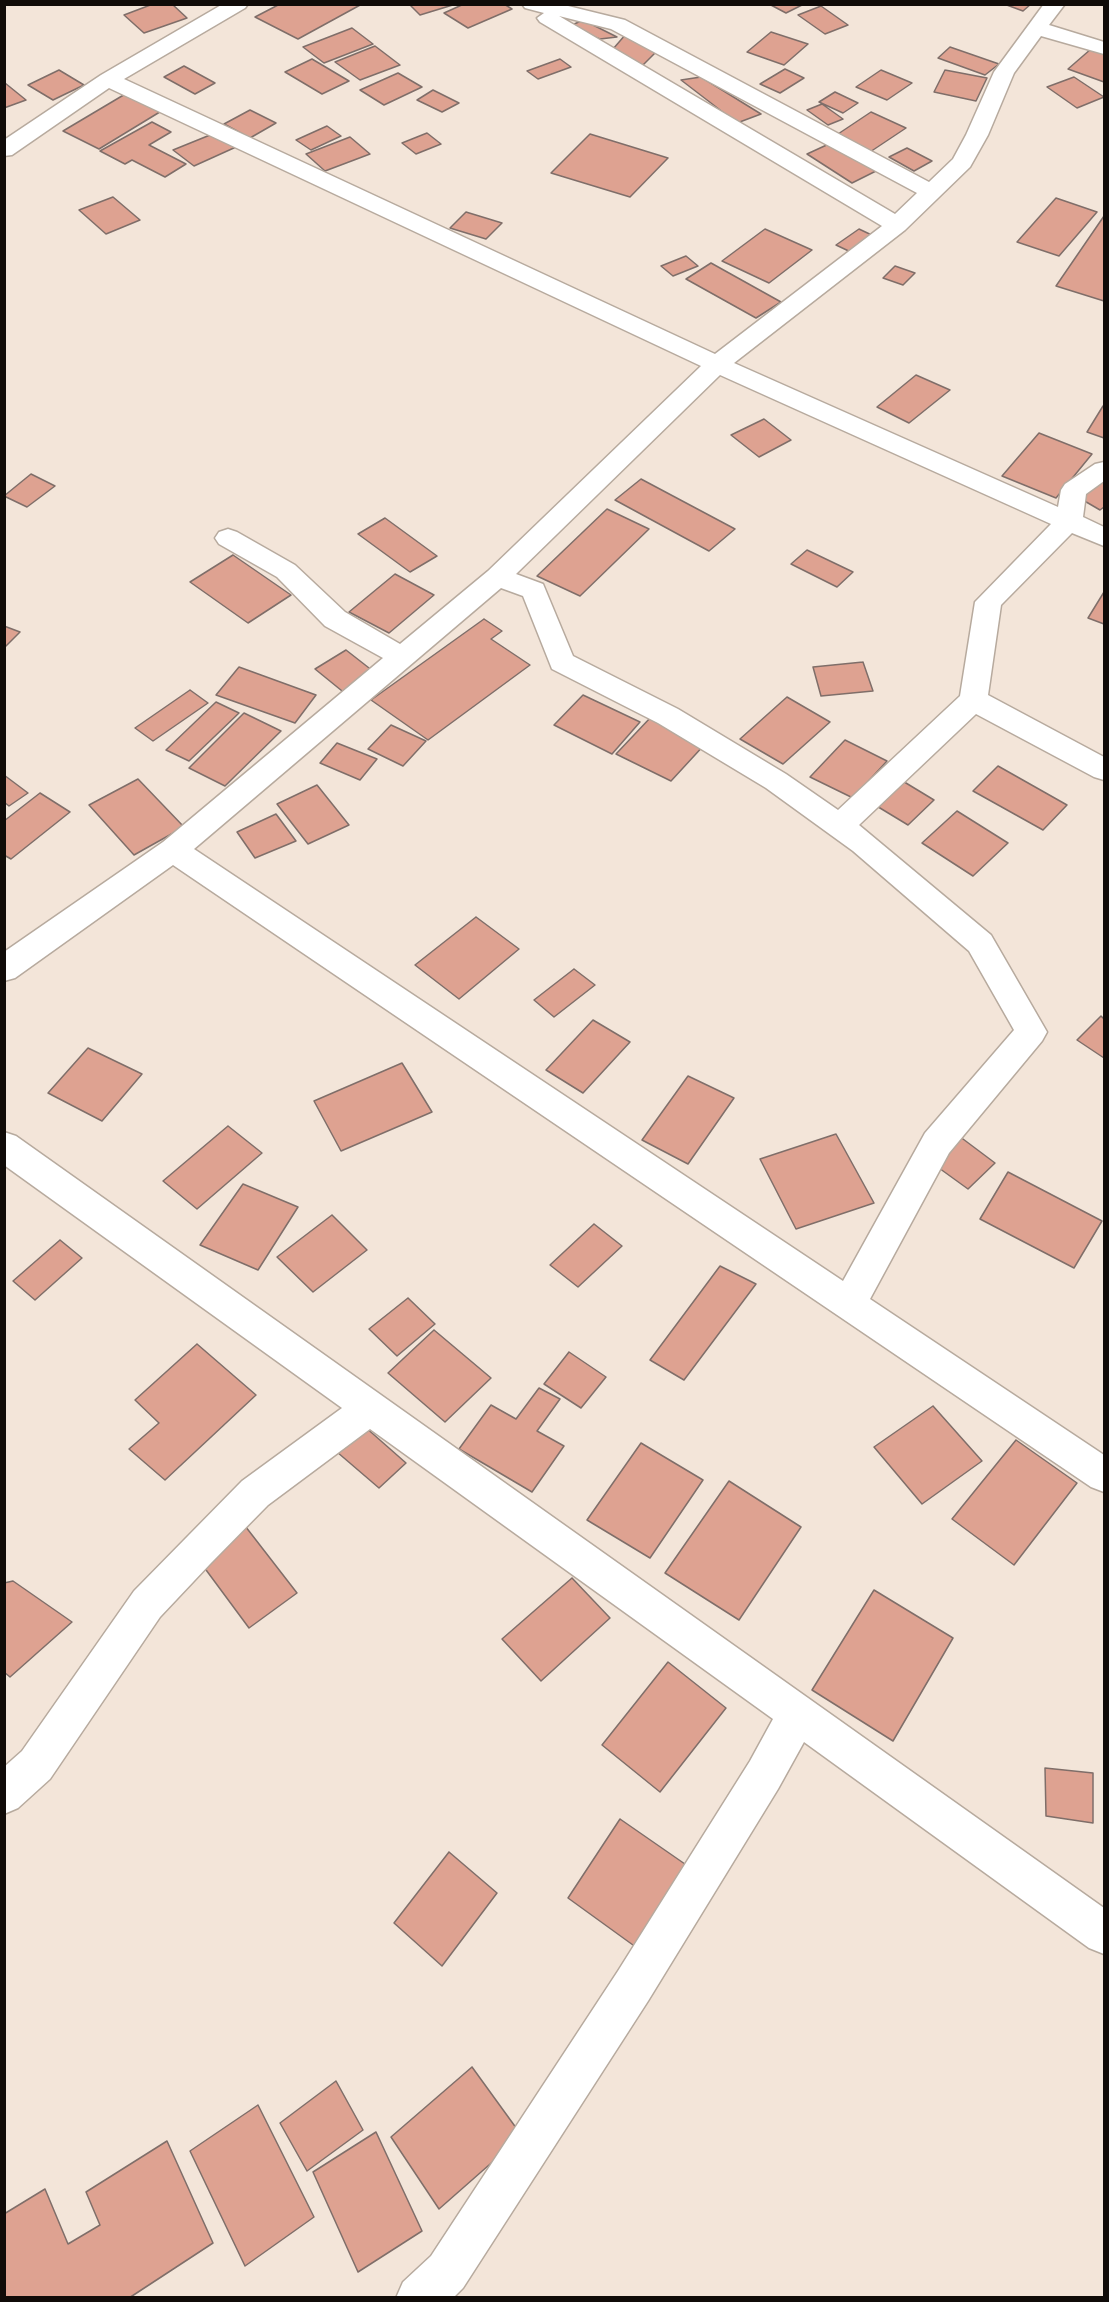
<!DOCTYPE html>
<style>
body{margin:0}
#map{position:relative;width:1109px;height:2302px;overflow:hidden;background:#f3e5d9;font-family:"Roboto Condensed",sans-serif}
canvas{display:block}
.frame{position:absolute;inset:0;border:6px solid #100b08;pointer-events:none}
</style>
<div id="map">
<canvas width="1109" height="2302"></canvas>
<div class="frame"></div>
</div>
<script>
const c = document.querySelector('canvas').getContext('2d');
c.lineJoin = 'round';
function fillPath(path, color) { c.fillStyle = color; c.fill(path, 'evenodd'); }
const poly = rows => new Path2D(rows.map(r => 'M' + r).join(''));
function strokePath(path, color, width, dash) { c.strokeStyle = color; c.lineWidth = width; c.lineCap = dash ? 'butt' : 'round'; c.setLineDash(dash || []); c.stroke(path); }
const building = poly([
 [153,4,172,4,187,18,144,33,124,15,153,4],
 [280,4,362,4,298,39,255,17,280,4],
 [409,4,456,4,420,15,409,4],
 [464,4,504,4,512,9,468,28,444,13,464,4],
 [769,4,804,4,786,13,769,4],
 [1004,4,1031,4,1023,11,1004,4],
 [821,6,848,25,825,34,798,15,821,6],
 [583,20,617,37,600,39,568,27,583,20],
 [352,28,373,44,324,63,303,47,352,28],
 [771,32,808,44,784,65,747,52,771,32],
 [626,34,657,51,641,67,613,49,626,34],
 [375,46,400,65,360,80,335,62,375,46],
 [950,47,999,64,985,75,938,58,950,47],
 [1091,49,1104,54,1104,82,1068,69,1091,49],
 [312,59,349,81,322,94,285,72,312,59],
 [560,59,571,67,538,79,527,71,560,59],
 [184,66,215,83,195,94,164,77,184,66],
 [785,69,804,78,780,93,760,84,785,69],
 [59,70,84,85,53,100,28,85,59,70],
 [881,70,912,83,887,100,856,87,881,70],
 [945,70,987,78,976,101,934,92,945,70],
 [398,73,422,87,384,105,360,90,398,73],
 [701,77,761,114,737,123,681,80,701,77],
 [1074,77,1104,97,1077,108,1047,87,1074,77],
 [4,83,5,83,26,100,4,108,4,83],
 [132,90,168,107,99,149,63,131,132,90],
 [433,90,459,103,442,112,417,100,433,90],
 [835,92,858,103,843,113,819,102,835,92],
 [822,104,843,119,828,125,807,110,822,104],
 [250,110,276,123,250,138,224,124,250,110],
 [871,112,906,128,870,152,835,136,871,112],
 [152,122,171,132,149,145,186,164,165,177,132,160,125,164,100,151,152,122],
 [327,126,341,136,311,150,296,140,327,126],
 [215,133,236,147,194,166,173,150,215,133],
 [427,133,441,144,416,154,402,143,427,133],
 [590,134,668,158,630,197,551,173,590,134],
 [350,137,370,154,325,171,306,154,350,137],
 [831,143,876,171,852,183,807,154,831,143],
 [907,148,932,161,914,171,889,157,907,148],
 [113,197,140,220,106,234,79,210,113,197],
 [1056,198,1097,212,1059,256,1017,242,1056,198],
 [466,212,502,223,486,239,450,228,466,212],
 [1104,216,1104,301,1056,286,1104,216],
 [765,229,812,250,769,283,722,261,765,229],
 [859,229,878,238,855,254,836,245,859,229],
 [686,256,698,266,673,276,661,266,686,256],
 [711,263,781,302,756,318,686,279,711,263],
 [895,266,915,273,903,285,883,278,895,266],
 [916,375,950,390,909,423,877,407,916,375],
 [1103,406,1104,406,1104,438,1087,432,1103,406],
 [764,419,791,440,759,457,731,435,764,419],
 [1039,433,1092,454,1056,498,1002,476,1039,433],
 [31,474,55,486,27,507,4,496,31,474],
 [1104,476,1104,507,1100,510,1076,496,1104,476],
 [641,479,735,529,709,551,615,500,641,479],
 [607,509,649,529,580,596,537,576,607,509],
 [385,518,437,556,410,572,358,534,385,518],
 [807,550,853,572,837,587,791,564,807,550],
 [233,555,291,595,248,623,190,582,233,555],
 [395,574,434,595,389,633,349,612,395,574],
 [1104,592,1104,624,1088,618,1104,592],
 [484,619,502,631,491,639,530,665,428,740,371,700,484,619],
 [4,626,20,632,4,648,4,626],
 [346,650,378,675,347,695,315,669,346,650],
 [863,662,873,691,821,696,813,667,863,662],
 [239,667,316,695,295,723,216,695,239,667],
 [190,690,208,703,153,741,135,728,190,690],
 [583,695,640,722,612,754,554,725,583,695],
 [787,697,830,722,783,764,740,739,787,697],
 [216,702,239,713,189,761,166,750,216,702],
 [244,713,281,731,225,786,189,768,244,713],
 [651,717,706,743,671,781,616,754,651,717],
 [391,725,426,741,403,766,368,749,391,725],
 [845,740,887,761,853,798,810,777,845,740],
 [337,743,377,759,360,780,320,763,337,743],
 [998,766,1067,805,1043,830,973,791,998,766],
 [4,775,28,793,9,806,4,802,4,775],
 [138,779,184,827,134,855,89,805,138,779],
 [901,780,934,800,908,825,875,805,901,780],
 [317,785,349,825,308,844,277,804,317,785],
 [40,793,70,812,11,859,4,855,4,821,40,793],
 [957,811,1008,843,973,876,922,843,957,811],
 [276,814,296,841,255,858,237,832,276,814],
 [476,917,519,949,459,999,415,965,476,917],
 [574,969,595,985,554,1017,534,1000,574,969],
 [1101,1016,1104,1019,1104,1058,1077,1040,1101,1016],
 [593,1020,630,1042,583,1093,546,1070,593,1020],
 [88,1048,142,1074,102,1121,48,1093,88,1048],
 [402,1063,432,1112,341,1151,314,1101,402,1063],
 [688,1076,734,1098,688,1164,642,1140,688,1076],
 [228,1126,262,1153,197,1209,163,1181,228,1126],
 [836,1134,874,1203,796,1229,760,1159,836,1134],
 [959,1136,995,1163,968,1189,932,1163,959,1136],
 [1008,1172,1102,1221,1074,1268,980,1219,1008,1172],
 [243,1184,298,1207,258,1270,200,1245,243,1184],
 [332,1215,367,1250,313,1292,277,1257,332,1215],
 [594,1224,622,1246,578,1287,550,1265,594,1224],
 [60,1240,82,1258,35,1300,13,1281,60,1240],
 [720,1266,756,1284,684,1380,650,1360,720,1266],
 [408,1298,435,1324,397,1356,369,1329,408,1298],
 [434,1330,491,1378,445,1422,388,1373,434,1330],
 [197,1344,256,1395,165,1480,129,1449,159,1423,135,1400,197,1344],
 [569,1352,606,1377,581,1408,544,1384,569,1352],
 [539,1388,560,1399,537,1431,564,1446,532,1492,459,1449,491,1405,516,1419,539,1388],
 [933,1406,982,1461,922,1504,874,1447,933,1406],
 [364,1426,406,1463,379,1488,337,1452,364,1426],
 [1016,1440,1077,1483,1014,1565,952,1519,1016,1440],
 [641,1443,703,1480,650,1558,587,1520,641,1443],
 [729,1481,801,1527,739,1620,665,1573,729,1481],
 [242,1522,297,1593,249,1628,195,1555,242,1522],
 [572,1578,610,1618,541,1681,502,1639,572,1578],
 [13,1581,72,1622,10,1677,4,1672,4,1583,13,1581],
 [874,1590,953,1638,893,1741,812,1690,874,1590],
 [668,1662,726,1708,660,1792,602,1745,668,1662],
 [1045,1768,1093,1773,1093,1823,1046,1816,1045,1768],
 [620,1819,695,1871,644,1953,568,1898,620,1819],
 [449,1852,497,1893,442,1966,394,1923,449,1852],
 [472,2067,522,2136,439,2209,391,2137,472,2067],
 [336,2081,363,2130,307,2171,280,2123,336,2081],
 [258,2105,314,2217,245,2266,190,2151,258,2105],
 [376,2132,422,2231,358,2272,313,2172,376,2132],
 [167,2141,213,2243,129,2298,4,2298,4,2214,45,2189,68,2244,100,2225,86,2192,167,2141]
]);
const minor = poly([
 [223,4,248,4,245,8,124,79,715,354,882,226,540,22,537,18,544,13,525,8,522,4,560,4,625,20,929,182,953,159,966,135,994,72,1044,4,1065,4,1049,25,1104,42,1104,54,1041,36,1014,73,988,135,970,167,905,230,734,363,1058,507,1061,490,1065,484,1095,464,1104,462,1104,481,1086,494,1083,517,1104,527,1104,546,1072,533,1001,605,988,695,1104,757,1104,780,1094,777,976,714,859,825,991,935,1047,1032,1042,1041,949,1153,870,1299,1104,1455,1104,1492,1091,1487,173,865,15,978,4,981,4,952,163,842,383,658,325,626,277,577,219,544,215,538,219,532,228,529,237,532,295,565,345,612,400,644,488,571,701,366,109,88,12,155,4,156,4,140,101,75,223,4],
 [559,16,611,29,917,193,895,214,559,16],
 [720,375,1051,524,975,602,960,696,838,810,786,774,678,709,573,656,543,584,516,574,720,375],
 [501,588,523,596,552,669,658,723,766,788,853,851,969,951,1014,1030,925,1133,843,1281,194,849,501,588],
 [4,1132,16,1136,1104,1908,1104,1954,1089,1948,804,1742,778,1789,648,2001,463,2288,453,2298,396,2298,403,2282,431,2256,618,1971,750,1761,773,1719,370,1429,268,1505,210,1564,160,1617,50,1779,18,1808,4,1814,4,1767,22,1751,134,1591,242,1481,342,1408,4,1165,4,1132]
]);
fillPath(building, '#dea291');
strokePath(building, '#7f6e69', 1.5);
strokePath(minor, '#b7aa9e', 3);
fillPath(minor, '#fff');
</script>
